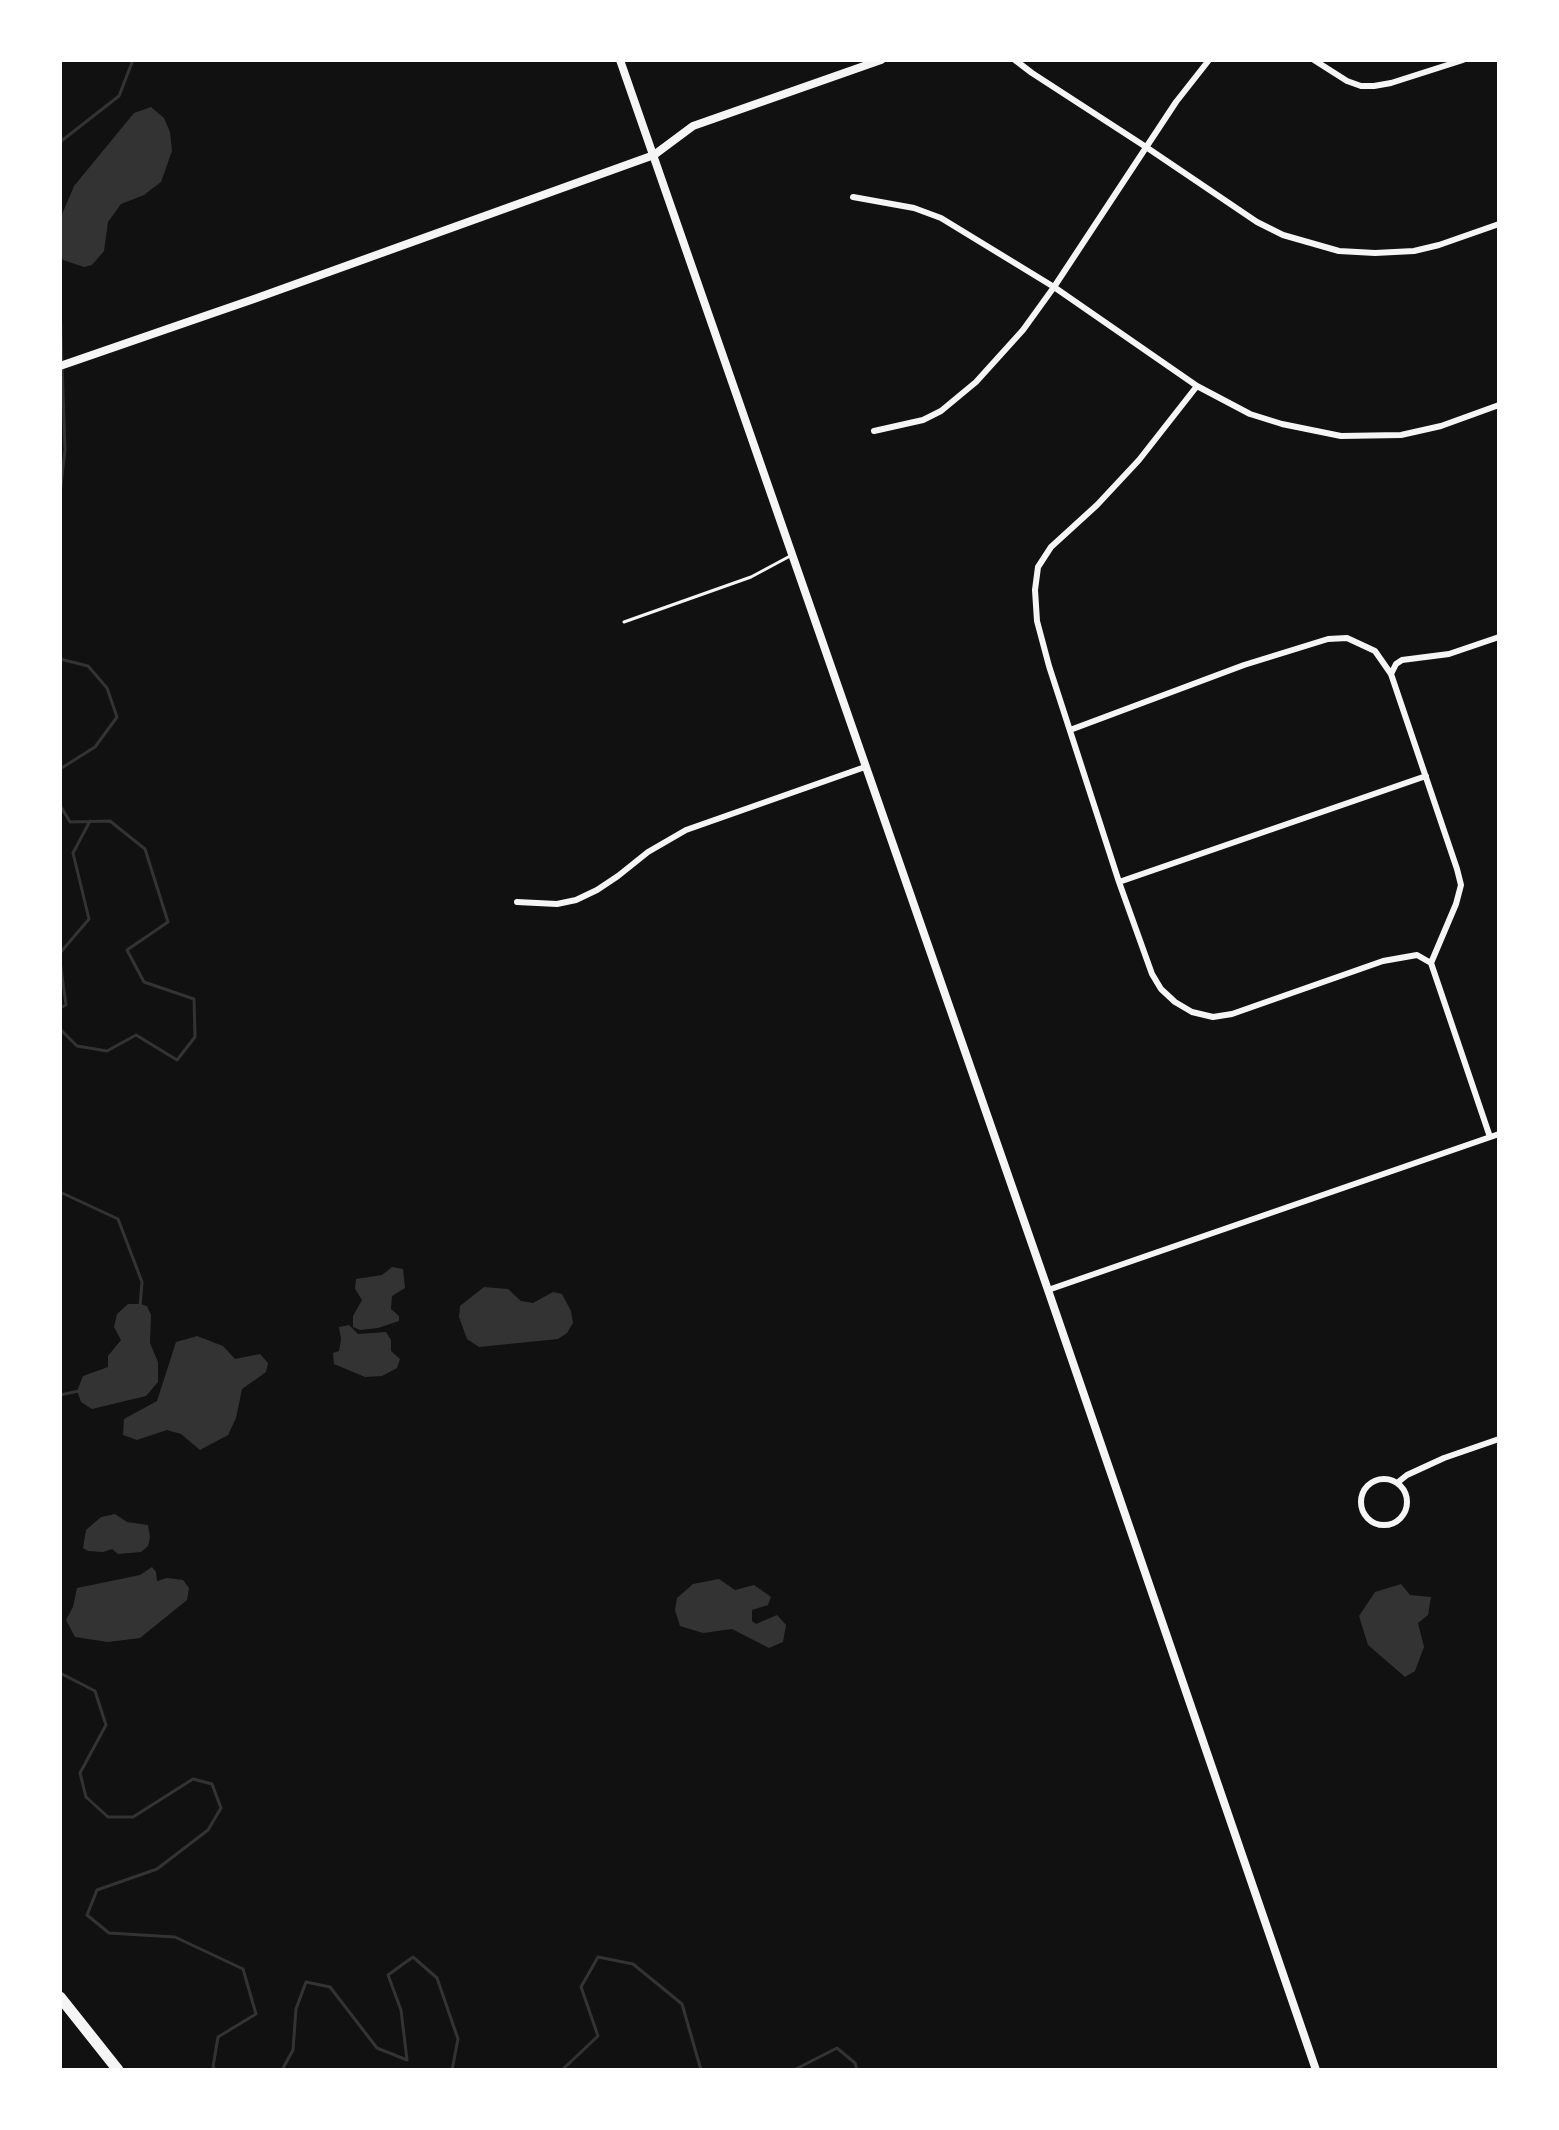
<!DOCTYPE html>
<style>
body{margin:0}
#map{position:relative;width:1559px;height:2130px;overflow:hidden;background:#111;font-family:Ubuntu,sans-serif}
canvas{display:block}
.frame{position:absolute;inset:0;border:62px solid #fff;pointer-events:none}
</style>
<div id="map">
<canvas width="1559" height="2130"></canvas>
<div class="frame"></div>
</div>
<script>
const c = document.querySelector('canvas').getContext('2d');
c.lineJoin = 'round';
function fillPath(path, color) { c.fillStyle = color; c.fill(path, 'evenodd'); }
const poly = rows => new Path2D(rows.map(r => 'M' + r).join(''));
function strokePath(path, color, width, dash) { c.strokeStyle = color; c.lineWidth = width; c.lineCap = dash ? 'butt' : 'round'; c.setLineDash(dash || []); c.stroke(path); }
const water = poly([
 [151,107,164,118,170,132,172,151,161,182,144,195,121,204,108,222,104,251,92,265,84,267,63,260,60,253,60,219,74,186,134,113],
 [392,1267,403,1269,405,1288,392,1296,391,1309,399,1316,399,1321,378,1328,360,1330,353,1327,353,1316,362,1300,355,1289,356,1279,382,1275],
 [484,1287,508,1289,521,1301,533,1303,553,1292,562,1294,571,1311,573,1323,567,1333,558,1339,479,1347,467,1339,459,1317,460,1306],
 [128,1304,140,1304,147,1306,151,1315,150,1343,158,1362,158,1382,146,1396,92,1409,81,1402,77,1391,83,1376,108,1367,108,1356,121,1340,114,1327,117,1314],
 [349,1325,358,1334,386,1332,391,1340,391,1351,400,1359,397,1368,382,1376,365,1377,334,1364,333,1353,339,1351,341,1339,339,1327],
 [197,1336,223,1346,235,1359,260,1354,268,1363,266,1372,242,1389,236,1418,228,1435,200,1450,181,1434,167,1430,137,1440,123,1435,124,1419,157,1401,176,1342],
 [115,1514,127,1522,148,1525,150,1537,148,1546,141,1552,118,1554,112,1549,103,1552,88,1551,83,1548,86,1530,101,1517],
 [152,1567,156,1572,157,1581,167,1578,183,1580,189,1588,187,1600,140,1638,108,1642,75,1637,66,1620,73,1607,77,1588,140,1575],
 [719,1579,735,1590,754,1585,771,1597,768,1605,752,1610,752,1621,756,1624,777,1615,786,1625,783,1642,769,1648,732,1629,703,1633,680,1626,675,1610,677,1598,693,1584],
 [1401,1584,1410,1595,1431,1597,1428,1615,1418,1623,1424,1647,1415,1671,1405,1677,1368,1645,1359,1616,1375,1592]
]);
const stream = poly([
 [60,142,119,96,133,60],
 [60,305,65,450,60,493],
 [60,659,88,666,107,688,117,717,95,747,60,769],
 [60,805,70,822,110,821,145,849,168,922,127,950,144,982,194,999,195,1037,177,1060,136,1035,107,1051,77,1046,60,1029],
 [60,953,89,919,73,853,90,821],
 [60,961,66,1005,60,1008],
 [60,1192,118,1219,142,1282,140,1307],
 [60,1395,79,1391],
 [60,1673,95,1691,106,1725,80,1773,86,1797,108,1817,133,1817,193,1779,212,1784,221,1808,208,1830,157,1869,97,1890,87,1915,109,1933,175,1937,243,1969,256,2014,218,2037,213,2067,216,2070],
 [282,2070,293,2050,296,2009,306,1982,330,1987,377,2048,407,2060,401,2010,388,1975,413,1957,437,1978,458,2039,452,2070],
 [562,2070,598,2036,581,1987,598,1957,633,1964,682,2004,701,2070],
 [794,2070,837,2048,855,2063,857,2070]
]);
const service = poly([
 [624,622,751,577,792,555]
]);
const minor = poly([
 [1015,60,1032,73,1146,147,1257,222,1283,235,1339,251,1375,253,1414,251,1439,245,1499,224],
 [1314,60,1347,81,1361,86,1374,86,1391,83,1463,60],
 [853,197,914,208,941,218,1054,287,1197,386,1250,414,1282,424,1341,436,1401,435,1441,426,1499,405],
 [1197,386,1139,460,1097,505,1051,547,1038,567,1035,590,1037,621,1049,666,1119,882,1152,974,1161,989,1175,1002,1192,1012,1213,1017,1232,1014,1383,961,1417,955,1431,963],
 [874,431,923,420,941,411,976,382,1023,330,1054,287,1176,102,1209,60],
 [1391,674,1396,664,1402,660,1449,654,1499,637],
 [1070,730,1244,665,1328,639,1347,638,1375,651,1391,674,1457,869,1461,885,1456,904,1431,963,1490,1137],
 [1119,882,1426,776],
 [517,902,557,904,576,900,597,890,618,876,648,852,686,830,865,767],
 [1048,1290,1499,1134],
 '1361 1502a23 23 0 1 1 46 0a23 23 0 1 1-46 0Z',
 [1397,1483,1407,1475,1444,1458,1499,1439]
]);
const tertiary = poly([
 [620,60,1048,1290,1316,2070],
 [60,366,254,299,654,155,693,126,881,60]
]);
const motorway = poly([
 [60,1997,118,2070]
]);
fillPath(water, '#333');
strokePath(stream, '#333', 3);
strokePath(service, '#f5f5f5', 3);
strokePath(minor, '#f5f5f5', 6);
strokePath(tertiary, '#f5f5f5', 8);
strokePath(motorway, '#f5f5f5', 11);
</script>
